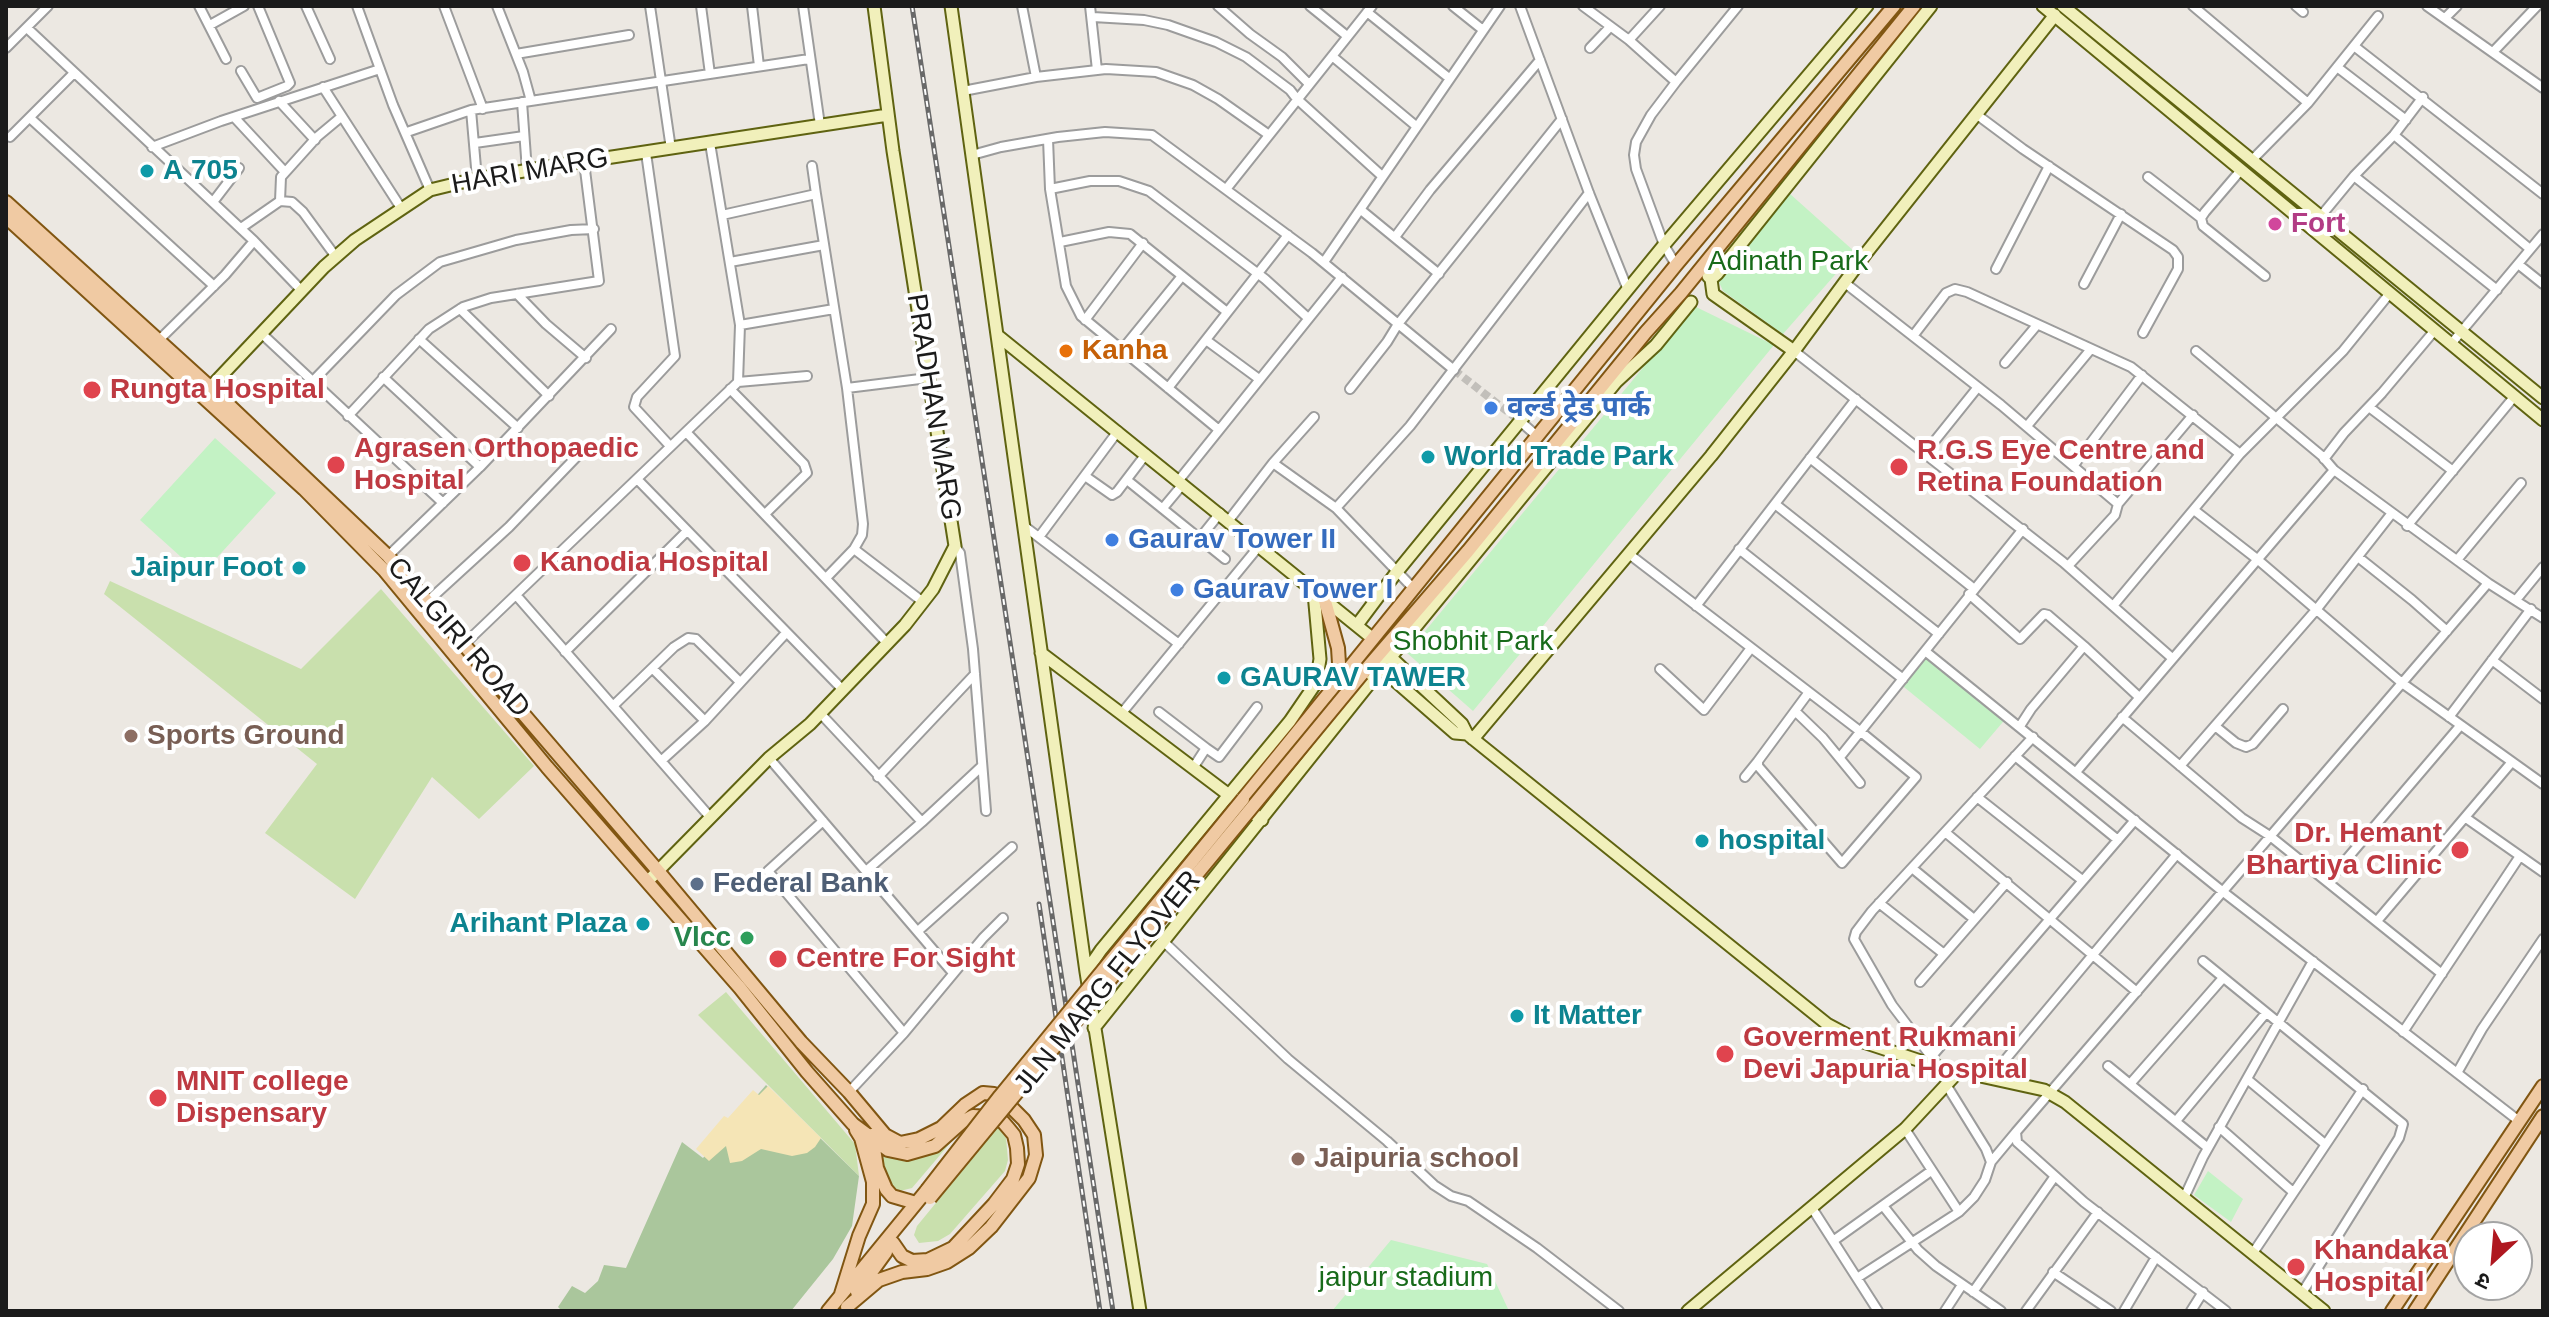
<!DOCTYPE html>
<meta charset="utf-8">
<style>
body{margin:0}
#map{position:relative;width:2549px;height:1317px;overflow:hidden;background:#ece8e2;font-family:Arial,"Noto Sans Devanagari",sans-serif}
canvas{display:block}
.frame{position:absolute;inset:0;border:8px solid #1b1b1b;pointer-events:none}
.north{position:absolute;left:2453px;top:1221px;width:80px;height:80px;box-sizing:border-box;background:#fff;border:2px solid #a4a4a4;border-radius:50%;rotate:206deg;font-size:22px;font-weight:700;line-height:32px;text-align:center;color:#1b1b1b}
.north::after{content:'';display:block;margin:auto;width:28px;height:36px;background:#af1820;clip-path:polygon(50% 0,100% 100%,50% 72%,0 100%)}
</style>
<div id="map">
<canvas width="2549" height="1317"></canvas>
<div class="frame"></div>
<div class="north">उ</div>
</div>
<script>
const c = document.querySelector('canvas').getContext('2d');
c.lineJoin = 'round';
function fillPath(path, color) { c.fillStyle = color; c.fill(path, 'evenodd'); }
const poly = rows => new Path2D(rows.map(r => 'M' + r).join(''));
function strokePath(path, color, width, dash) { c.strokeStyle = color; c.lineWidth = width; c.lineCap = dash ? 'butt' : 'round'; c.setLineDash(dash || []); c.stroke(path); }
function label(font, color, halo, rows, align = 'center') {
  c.font = font + ' Arial,"Noto Sans Devanagari",sans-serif'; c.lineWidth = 8; c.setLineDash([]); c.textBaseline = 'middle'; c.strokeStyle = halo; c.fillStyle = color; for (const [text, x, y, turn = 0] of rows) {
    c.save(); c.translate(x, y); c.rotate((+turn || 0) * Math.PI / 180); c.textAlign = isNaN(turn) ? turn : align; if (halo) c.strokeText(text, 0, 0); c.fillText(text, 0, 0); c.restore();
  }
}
const grass = poly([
 [110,581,301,669,381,589,534,766,479,819,432,777,355,899,265,833,317,764,104,594],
 [726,992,855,1144,859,1176,698,1015],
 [975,1114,912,1188,900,1191,891,1186,880,1153,899,1159,910,1160,926,1154],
 [998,1127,1006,1138,1008,1160,1005,1171,950,1234,938,1241,919,1243,914,1235,917,1226]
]);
const forest = poly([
 [766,1085,859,1176,852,1226,833,1259,791,1311,562,1311,558,1307,572,1286,585,1293,598,1281,604,1265,626,1268,682,1142,703,1158]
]);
const sand = poly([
 [768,1086,821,1138,815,1147,807,1153,792,1156,761,1149,742,1161,730,1163,726,1146,709,1161,696,1149,724,1116,728,1118,753,1090,759,1095]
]);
const park = poly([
 [1789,193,1855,252,1783,334,1723,291,1719,282,1721,277],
 [1694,306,1774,345,1473,711,1407,653],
 [215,438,276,493,201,575,140,520],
 [1925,651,2008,716,1980,749,1899,683],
 [2208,1171,2243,1199,2231,1222,2194,1195],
 [1391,1240,1487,1264,1509,1311,1332,1311]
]);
const streetTunnel = poly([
 [1454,370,1521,422]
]);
const street = poly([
 [199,6,226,59],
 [306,6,330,59],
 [357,6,393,105,430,190],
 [444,6,483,109],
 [497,6,523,72,531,101],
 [650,6,671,149],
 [701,6,710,74],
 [752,6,759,66],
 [803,6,820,125],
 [1022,6,1036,77],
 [1090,6,1097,70],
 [1218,6,1250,34,1282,57,1309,84],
 [1310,6,1347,36],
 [1453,6,1483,30],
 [1520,6,1589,193,1628,290],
 [1583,6,1629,40,1676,82],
 [2193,6,2308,103],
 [2296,6,2303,12],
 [2427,6,2543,88],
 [1367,12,1449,78],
 [1093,17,1144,20,1168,25,1216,42,1246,57,1290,90,1297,99,1382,176],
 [2445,18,2457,6],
 [210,25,244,6],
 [27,28,254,241,301,290],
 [1629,40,1660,6],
 [2354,46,2543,194],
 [6,48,48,6],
 [1590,48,1610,27],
 [2493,52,2537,6],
 [516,54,629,35],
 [1332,56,1416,126],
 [2337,67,2406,120],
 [241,71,257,98,287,86,290,83,258,6],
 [323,87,401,208],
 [963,91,1036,77,1106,69,1156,72,1193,85,1218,99,1269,135],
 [279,101,315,140],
 [522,102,527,171],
 [471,110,477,179],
 [1976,114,2023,149,2173,250,2178,257,2178,269,2143,333],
 [234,117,285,172],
 [30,118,214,286],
 [407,132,471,110,809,59],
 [2394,135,2530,249],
 [10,137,74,73],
 [1048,139,1050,189,1066,286,1081,316,1219,430],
 [475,143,524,136],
 [152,147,221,121,380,69],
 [646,153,675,356,637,397,634,407,670,446],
 [972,155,1001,147,1058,137,1105,132,1152,135,1312,253,1454,370],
 [2252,160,2308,103,2378,16],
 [812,166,816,194],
 [2241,170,2205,212,2201,218,2203,226,2265,276],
 [2354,176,2497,290],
 [2148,177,2201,218],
 [1227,188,1372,6],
 [1050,189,1090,181,1119,181,1149,191,1265,279,1308,318],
 [280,201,281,177,317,137,341,117],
 [213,202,239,168],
 [1361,210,1439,274],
 [722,215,816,194,847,388,863,524,862,535,854,549,826,578],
 [241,228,280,201,292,202,303,212,336,257],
 [2311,228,2354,176,2394,135,2423,97],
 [1395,237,1430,190,1540,60],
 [1060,242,1109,232,1130,234,1227,312],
 [730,262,824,245],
 [1324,262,1500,6],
 [2518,264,2543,284],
 [1676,265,1664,245,1636,169,1634,155,1636,142,1651,115,1676,82,1738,6],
 [1996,269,2049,166],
 [1845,283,2001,405,2118,504],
 [2084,284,2121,214],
 [517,294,546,324,586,358],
 [460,309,549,396],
 [1085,320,1143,243],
 [740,325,834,309],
 [261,333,443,503],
 [1913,336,1946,293,1955,289,1967,292,2131,367,2240,454],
 [419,339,518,428],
 [159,340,225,275,254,241],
 [1206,340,1259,379],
 [2451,344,2543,234],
 [1121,351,1182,276],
 [1794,351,2063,562,2172,658],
 [2196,351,2322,456,2334,470,2488,583,2016,1132,2017,1142,2084,1202,2226,1311],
 [2005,363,2037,325],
 [383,377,480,467],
 [312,382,396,295,440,262,516,240,571,230,594,229],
 [738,382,807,376],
 [847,388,928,378],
 [1168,388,1288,235],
 [730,389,804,464,807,473,765,514],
 [1350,389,1387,342,1398,324,1562,119],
 [2369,407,2453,471],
 [348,416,429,329,463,307,491,298,599,281,584,162],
 [1521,422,1538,437],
 [2027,426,2091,349],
 [686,432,888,644],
 [1925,453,1978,387],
 [1810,458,1973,588],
 [2324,459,2344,433,2382,393,2435,330],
 [1273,463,1336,508,1410,426,1589,193],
 [2074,465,2142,375],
 [1085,476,1112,495,1117,492,1146,454],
 [637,479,843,690],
 [1127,480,1225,559],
 [1179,480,1342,277],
 [1775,504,1939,634],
 [1163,508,1183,484],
 [1336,508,1413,588],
 [2194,510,2257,559,2402,683,2543,784],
 [1229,520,1273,463,1314,417],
 [1024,526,1179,644],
 [2407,526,2514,397],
 [1039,537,1118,431],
 [1200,538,1220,513],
 [955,546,960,553,973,649,986,811],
 [854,549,923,602],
 [1739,549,1903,679],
 [1629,554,1861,732,1916,777,1842,863,1758,766,1758,761,1809,692],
 [388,556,480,467,611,329],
 [2358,557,2412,600,2447,631],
 [2457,560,2521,483],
 [2068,566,2115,515,2118,504,2193,415],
 [2488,583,2543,618],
 [1969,594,2020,639,2044,614,2048,615,2084,646],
 [516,595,710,817],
 [2516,600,2543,567],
 [427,602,509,527,586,447],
 [1696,606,1856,399],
 [2113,606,2240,454,2343,351,2390,293],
 [1925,651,2222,891,2519,1121],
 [565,652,687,531],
 [454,654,738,382,740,325,710,143],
 [2492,660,2543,699],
 [653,669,705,721],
 [1660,669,1704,710,1751,648],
 [613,706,674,647,688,638,696,639,740,682],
 [1795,711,1823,738,1860,783],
 [1159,712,1206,748],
 [820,713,922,822,982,766],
 [1121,714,1260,545],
 [2122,717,2242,818,2270,836,2442,974],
 [2449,717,2531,609],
 [2020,726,2031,709,2084,646,2139,697],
 [2215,726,2236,743,2246,747,2253,744,2283,709],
 [2015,756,2118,840],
 [1840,757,2023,529],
 [769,758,953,973],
 [661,761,705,721,786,633],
 [2180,766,2316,610,2392,513],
 [1193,768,1206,748,1219,757,1257,707],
 [2076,772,2334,470],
 [878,777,975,674],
 [1745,777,1758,761],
 [1977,797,2082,880],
 [2466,818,2543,872],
 [823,821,768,871,904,1033],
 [1945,832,2137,992],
 [1912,868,1974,919],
 [866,871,922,822],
 [2328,881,2460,726],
 [1879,903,1944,954],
 [2377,921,2511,763],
 [918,931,1012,847],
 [1164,942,1288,1059,1387,1141,1434,1185,1451,1196,1468,1201,1537,1248,1619,1311],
 [2203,961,2403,1124,2399,1138,2302,1293],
 [1920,982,2007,882],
 [2403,1032,2520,856],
 [1932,1056,2135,820],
 [2108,1066,2208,1148],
 [1939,1067,1892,1005,1854,939,1856,932,1872,911,2033,737],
 [2457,1073,2482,1029,2543,939],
 [1990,1078,2177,854],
 [2247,1079,2325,1144],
 [2130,1084,2223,978],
 [849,1092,904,1033,983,938,1003,918],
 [2176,1121,2266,1013],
 [2219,1127,2293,1192],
 [1905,1129,1959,1212],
 [1991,1162,2016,1132],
 [2184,1198,2203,1157,2313,961],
 [1884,1207,1918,1250,1936,1266,2001,1311],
 [1812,1208,1878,1311],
 [1833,1241,1931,1171],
 [2253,1253,2363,1089],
 [2053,1272,2111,1311],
 [1857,1278,1959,1212,1974,1197,1985,1180,1991,1162,1986,1149,1947,1086],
 [1973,1292,2055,1176],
 [1945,1311,1962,1285],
 [2026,1311,2098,1212],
 [2124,1311,2156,1257],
 [2191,1311,2203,1292]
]);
const secondary = poly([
 [951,6,1086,972,1140,1311],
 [2043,6,2543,420],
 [2063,6,2543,398],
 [1708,276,1711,279,1713,294,1794,351],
 [1711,279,1717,274,1931,6],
 [997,335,1372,638],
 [206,392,324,267,355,240,430,190,471,180,553,166,888,115],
 [1357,625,1396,573,1664,245,1867,6],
 [1383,650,1462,724,1467,734,1827,1024,1857,1040,1939,1067,2044,1090,2065,1102,2324,1311],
 [1041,653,1262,820],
 [1377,665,1455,733,1467,734],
 [1473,739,1711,456,1794,351,1867,252,2055,15],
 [648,881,769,758,810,724,905,625,933,589,955,546,893,151,874,6],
 [1086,972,1101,950,1290,721,1316,683,1320,659,1314,593],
 [1094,1028,1381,669,1616,382,1656,345,1691,302],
 [1688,1311,1905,1129,1959,1071]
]);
const primary = poly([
 [6,202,211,388,388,556,658,871,801,1042,849,1092,885,1135,900,1143,919,1139,941,1128,965,1105,983,1093,994,1094,1005,1101,1024,1120,1034,1135,1036,1155,1029,1178,991,1227,969,1248,947,1262,927,1269,902,1272,879,1280,847,1307],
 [6,217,304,489,384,570,547,767,740,988,807,1072,853,1124,888,1150,907,1154,935,1146,962,1122,973,1116,991,1117,1003,1122,1009,1129,1014,1135,1017,1148,1018,1164,1013,1179,994,1204,953,1248,928,1260,912,1261,902,1256,893,1243],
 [1325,601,1338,648,1340,679],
 [1362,674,1468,551,1646,332,1681,293,1914,6],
 [1243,799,1676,265,1894,6],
 [872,1135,877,1168,886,1189,892,1196,916,1203],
 [857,1292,886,1252],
 [841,1294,859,1236,873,1204,873,1182,861,1138,856,1130],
 [828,1311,927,1190],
 [2392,1311,2543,1086],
 [2415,1311,2543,1116]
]);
const rail = poly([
 [912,6,1113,1311],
 [1039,904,1100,1311]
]);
const primaryBridge = poly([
 [927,1190,1000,1096,1243,799],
 [930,1198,1362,674]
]);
const markers = [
 [147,171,8,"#0f9aa8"],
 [2275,224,8,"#d1479c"],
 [1066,351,8,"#e8710a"],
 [92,390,10,"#e0444e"],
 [1491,408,8,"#3f7fe0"],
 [1428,457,8,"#0f9aa8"],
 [336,465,10,"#e0444e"],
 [1899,467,10,"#e0444e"],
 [1112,540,8,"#3f7fe0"],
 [522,563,10,"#e0444e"],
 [299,568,8,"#0f9aa8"],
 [1177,590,8,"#3f7fe0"],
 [1224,678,8,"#0f9aa8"],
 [131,736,8,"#8d6e63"],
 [1702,841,8,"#0f9aa8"],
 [2460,850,10,"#e0444e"],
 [697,884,8,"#5c6f8a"],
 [643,924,8,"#0f9aa8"],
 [747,938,8,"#2e9e5b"],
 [778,959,10,"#e0444e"],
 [1517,1016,8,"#0f9aa8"],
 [1725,1054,10,"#e0444e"],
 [158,1098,10,"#e0444e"],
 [1298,1159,8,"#8d6e63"],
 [2296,1267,10,"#e0444e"]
];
const cultureNames = [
 ["A 705",163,171],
 ["World Trade Park",1444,457],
 ["Jaipur Foot",283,568,"right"],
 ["GAURAV TAWER",1240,678],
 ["hospital",1718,841],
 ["Arihant Plaza",627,924,"right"],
 ["It Matter",1533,1016]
];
const streetNames = [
 ["HARI MARG",530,172,-10],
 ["PRADHAN MARG",933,407,81],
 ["CALGIRI ROAD",458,638,49],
 ["JLN MARG FLYOVER",1108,983,-51]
];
const hotelNames = [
 ["Fort",2291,224]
];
const parkNames = [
 ["Adinath Park",1788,262],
 ["Shobhit Park",1473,642],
 ["jaipur stadium",1406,1278]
];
const foodNames = [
 ["Kanha",1082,351]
];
const healthNames = [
 ["Rungta Hospital",110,390],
 ["Agrasen Orthopaedic",354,449],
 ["Hospital",354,481],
 ["R.G.S Eye Centre and",1917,451],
 ["Retina Foundation",1917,483],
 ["Kanodia Hospital",540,563],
 ["Dr. Hemant",2442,834,"right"],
 ["Bhartiya Clinic",2442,866,"right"],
 ["Centre For Sight",796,959],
 ["Goverment Rukmani",1743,1038],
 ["Devi Japuria Hospital",1743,1070],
 ["MNIT college",176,1082],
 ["Dispensary",176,1114],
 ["Khandaka",2314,1251],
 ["Hospital",2314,1283]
];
const shopNames = [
 ["वर्ल्ड ट्रेड पार्क",1507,408],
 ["Gaurav Tower II",1128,540],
 ["Gaurav Tower I",1193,590]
];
const educationNames = [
 ["Sports Ground",147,736],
 ["Jaipuria school",1314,1159]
];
const serviceNames = [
 ["Federal Bank",713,884]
];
const leisureNames = [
 ["Vlcc",731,938]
];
fillPath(grass, '#c9e0ad');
fillPath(forest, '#aac69c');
fillPath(sand, '#f5e5b6');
fillPath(park, '#c3f2c4');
strokePath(streetTunnel, '#c2bfba', 8, [8, 4]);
strokePath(street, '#9c9c9c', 12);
strokePath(secondary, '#5f6311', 15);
strokePath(primary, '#815612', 16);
strokePath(street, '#fff', 8);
strokePath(secondary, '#f1f0bb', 11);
strokePath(primary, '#f0caa3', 12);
strokePath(rail, '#696969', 5);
strokePath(rail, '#fff', 2, [6]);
strokePath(primaryBridge, '#815612', 16, []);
strokePath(primaryBridge, '#f0caa3', 12);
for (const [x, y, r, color] of markers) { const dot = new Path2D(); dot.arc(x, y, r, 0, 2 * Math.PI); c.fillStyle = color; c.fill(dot); strokePath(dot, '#fff', 3); }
label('bold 28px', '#0d838f', '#fff', cultureNames, 'left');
label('28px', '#1b1b1b', '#fff', streetNames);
label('bold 28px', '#b23c85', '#fff', hotelNames, 'left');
label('28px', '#186b1a', '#fff', parkNames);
label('bold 28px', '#c56008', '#fff', foodNames, 'left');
label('bold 28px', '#be3a42', '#fff', healthNames, 'left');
label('bold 28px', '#366cbe', '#fff', shopNames, 'left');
label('bold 28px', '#785e54', '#fff', educationNames, 'left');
label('bold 28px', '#4e5e75', '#fff', serviceNames, 'left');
label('bold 28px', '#27864d', '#fff', leisureNames, 'right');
</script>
